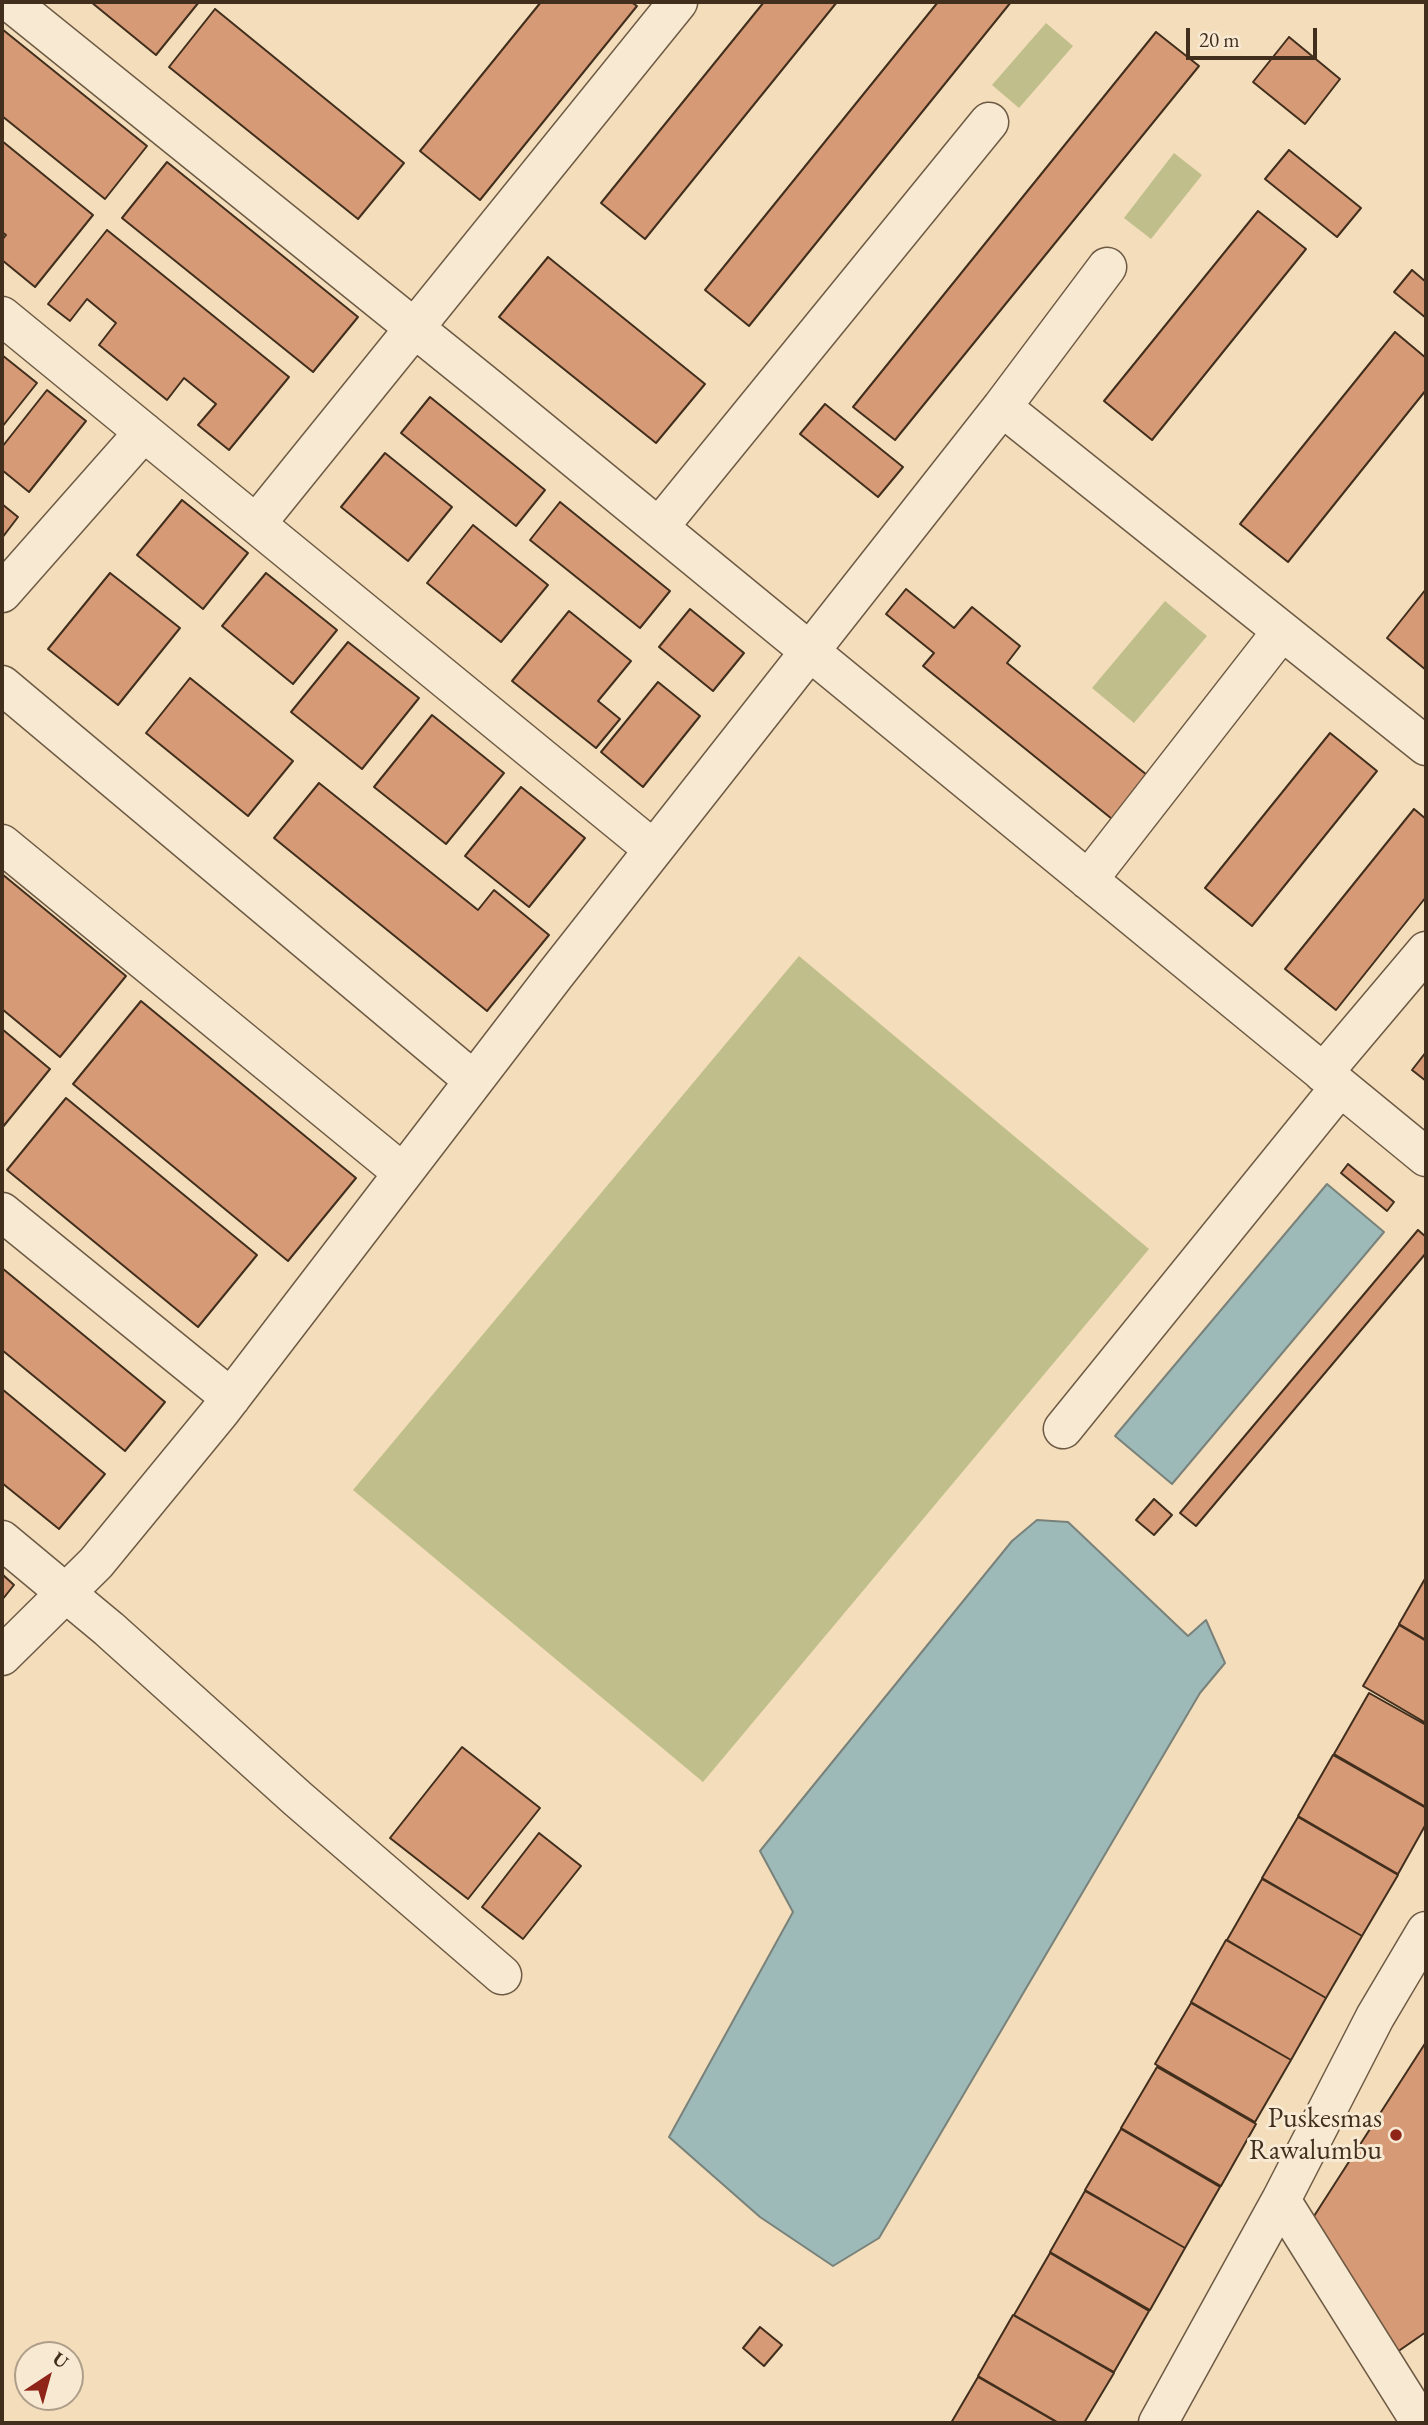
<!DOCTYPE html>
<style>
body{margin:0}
#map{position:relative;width:1428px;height:2425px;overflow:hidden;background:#f3ddba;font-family:"EB Garamond",serif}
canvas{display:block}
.frame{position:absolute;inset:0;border:4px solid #412e1d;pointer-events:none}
.north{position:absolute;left:14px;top:2341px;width:70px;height:70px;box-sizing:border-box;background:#f7e9d2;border:2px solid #ae9e8a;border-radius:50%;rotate:36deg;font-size:19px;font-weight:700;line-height:28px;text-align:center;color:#412e1d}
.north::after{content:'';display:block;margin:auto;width:24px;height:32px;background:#8f2418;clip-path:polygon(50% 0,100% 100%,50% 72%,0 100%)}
.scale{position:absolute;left:1186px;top:28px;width:131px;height:32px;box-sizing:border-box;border:4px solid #412e1d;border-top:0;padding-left:9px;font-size:21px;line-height:24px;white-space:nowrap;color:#412e1d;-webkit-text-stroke:5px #f7e9d2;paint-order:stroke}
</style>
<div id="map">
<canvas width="1428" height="2425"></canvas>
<div class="frame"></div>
<div class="north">U</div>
<div class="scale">20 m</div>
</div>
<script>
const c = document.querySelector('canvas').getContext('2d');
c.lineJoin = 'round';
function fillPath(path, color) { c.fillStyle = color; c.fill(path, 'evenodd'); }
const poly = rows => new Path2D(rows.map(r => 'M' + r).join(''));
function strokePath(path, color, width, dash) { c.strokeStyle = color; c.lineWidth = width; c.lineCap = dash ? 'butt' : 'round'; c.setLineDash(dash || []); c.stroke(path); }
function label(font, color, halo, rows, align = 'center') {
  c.font = font + ' "EB Garamond",serif'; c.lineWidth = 6; c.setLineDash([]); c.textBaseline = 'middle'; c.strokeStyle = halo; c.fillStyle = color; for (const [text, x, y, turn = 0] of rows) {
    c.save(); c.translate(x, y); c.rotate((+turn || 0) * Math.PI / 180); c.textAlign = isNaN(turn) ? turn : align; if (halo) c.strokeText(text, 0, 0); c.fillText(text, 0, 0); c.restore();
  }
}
const green = poly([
 [1046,23,1073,46,1019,108,992,85],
 [1174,153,1202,175,1151,239,1124,218],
 [1165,601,1207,636,1134,723,1092,688],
 [799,956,1149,1249,703,1782,353,1490]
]);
const water = poly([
 [1327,1184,1384,1232,1172,1484,1115,1436,1327,1184],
 [1037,1520,1068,1522,1188,1636,1206,1620,1225,1663,1200,1693,879,2238,833,2266,760,2217,669,2137,793,1912,760,1851,1012,1541,1037,1520]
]);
const building = poly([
 [91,2,199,2,156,55,91,2],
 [541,2,631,2,637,6,480,200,420,151,541,2],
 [764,2,837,2,645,239,601,203,764,2],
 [938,2,1011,2,749,326,705,290,938,2],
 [215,9,404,163,358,219,169,67,215,9],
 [2,29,147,146,105,199,2,116,2,29],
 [1156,32,1199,66,895,440,853,407,1156,32],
 [1289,37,1340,79,1305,124,1253,82,1289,37],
 [2,141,93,215,35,287,2,260,2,240,6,235,2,232,2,141],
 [1289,150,1361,208,1337,237,1265,179,1289,150],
 [167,162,358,317,313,372,122,218,167,162],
 [1258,211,1306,249,1152,440,1104,401,1258,211],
 [107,230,289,377,229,450,198,425,216,404,184,378,167,400,99,345,116,323,87,299,70,321,48,304,107,230],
 [548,257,705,384,656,443,499,317,548,257],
 [1412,270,1426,282,1426,318,1394,292,1412,270],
 [1395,332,1426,358,1426,390,1288,562,1240,524,1395,332],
 [2,355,37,383,2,427,2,355],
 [47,390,86,421,29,492,2,470,2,447,47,390],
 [430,397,545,490,516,526,401,433,430,397],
 [825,404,903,467,878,497,800,434,825,404],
 [385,453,452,507,408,561,341,507,385,453],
 [182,500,248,553,203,609,137,555,182,500],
 [560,502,670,591,640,628,530,540,560,502],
 [2,504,18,517,2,538,2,504],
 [473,525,548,585,501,642,427,583,473,525],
 [110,573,180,628,118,705,48,649,110,573],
 [266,573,337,630,293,684,222,626,266,573],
 [906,589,954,628,972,607,1020,646,1007,663,1147,775,1112,819,923,666,934,653,886,614,906,589],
 [1426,589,1426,670,1387,638,1426,589],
 [690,609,744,653,713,691,659,647,690,609],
 [569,611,631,661,598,701,620,719,596,748,512,681,569,611],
 [348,642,419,698,362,769,291,712,348,642],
 [190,678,293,761,248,816,146,733,190,678],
 [658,682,700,716,643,787,601,752,658,682],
 [432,715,504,773,446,844,374,787,432,715],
 [1330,733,1377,771,1252,926,1205,888,1330,733],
 [319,783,478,910,494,890,549,935,487,1011,274,838,319,783],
 [521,787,585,838,529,907,465,856,521,787],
 [1414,809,1426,819,1426,897,1336,1010,1285,969,1414,809],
 [2,874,126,976,60,1057,2,1009,2,874],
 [141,1001,356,1178,288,1261,73,1084,141,1001],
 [2,1029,50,1069,2,1128,2,1029],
 [1426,1052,1426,1081,1412,1070,1426,1052],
 [66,1098,257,1255,198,1327,7,1170,66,1098],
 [1348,1164,1394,1202,1387,1211,1341,1173,1348,1164],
 [1418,1230,1426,1237,1426,1253,1196,1526,1180,1513,1418,1230],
 [2,1268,165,1402,125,1451,2,1350,2,1268],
 [2,1389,105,1474,59,1529,2,1483,2,1389],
 [1154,1499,1172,1515,1154,1535,1136,1520,1154,1499],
 [2,1574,14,1585,2,1600,2,1574],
 [1426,1577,1426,1640,1399,1624,1426,1577],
 [1399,1625,1426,1641,1426,1723,1363,1686,1399,1625],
 [1369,1693,1426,1725,1426,1807,1334,1754,1369,1693],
 [462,1747,540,1808,468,1899,390,1838,462,1747],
 [1333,1755,1426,1808,1426,1824,1398,1874,1298,1816,1333,1755],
 [1298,1817,1398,1875,1362,1936,1262,1878,1298,1817],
 [539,1833,581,1866,523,1939,482,1907,539,1833],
 [1262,1879,1362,1936,1326,1998,1227,1940,1262,1879],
 [1226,1940,1326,1998,1291,2060,1191,2002,1226,1940],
 [1191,2003,1291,2060,1255,2122,1155,2064,1191,2003],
 [1426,2042,1426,2332,1387,2359,1307,2227,1426,2042],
 [1157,2067,1256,2124,1221,2186,1121,2128,1157,2067],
 [1121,2129,1220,2187,1185,2248,1085,2190,1121,2129],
 [1085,2191,1185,2248,1150,2310,1050,2252,1085,2191],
 [1050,2253,1149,2311,1114,2372,1014,2315,1050,2253],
 [1013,2315,1114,2373,1084,2423,1059,2423,978,2376,1013,2315],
 [760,2327,782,2345,764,2366,743,2348,760,2327],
 [978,2377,1058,2423,951,2423,978,2377]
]);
const minor = poly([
 [10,2,490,389,1426,1157],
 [2,316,653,849],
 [1002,407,1426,746],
 [256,524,678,2],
 [659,527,989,122],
 [2,593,144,432],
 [2,685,473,1080],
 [2,844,403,1173],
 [1088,880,1282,631],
 [1323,1073,1426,951],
 [2,1212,231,1398],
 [1063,1429,1340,1087],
 [2,1540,109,1629,298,1799,502,1975],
 [2,1656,96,1563,220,1412,555,975,1002,407,1107,267],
 [1158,2423,1281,2200],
 [1421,2423,1281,2200,1375,2017,1426,1931]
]);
const markers = [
 [1396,2135,7,"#8f2418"]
];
const poiNames = [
 ["Puskesmas",1382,2119],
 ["Rawalumbu",1382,2151]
];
fillPath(green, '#c0bf8c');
fillPath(water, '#9ebab8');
strokePath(water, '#79827a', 2);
fillPath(building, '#d69b76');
strokePath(building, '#412e1d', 2);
strokePath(minor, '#6e5a44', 41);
strokePath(minor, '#f7e9d2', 38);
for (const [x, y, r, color] of markers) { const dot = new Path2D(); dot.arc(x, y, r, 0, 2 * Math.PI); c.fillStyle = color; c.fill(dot); strokePath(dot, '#f7e9d2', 2.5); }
label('28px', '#412e1d', '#f7e9d2', poiNames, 'right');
</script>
